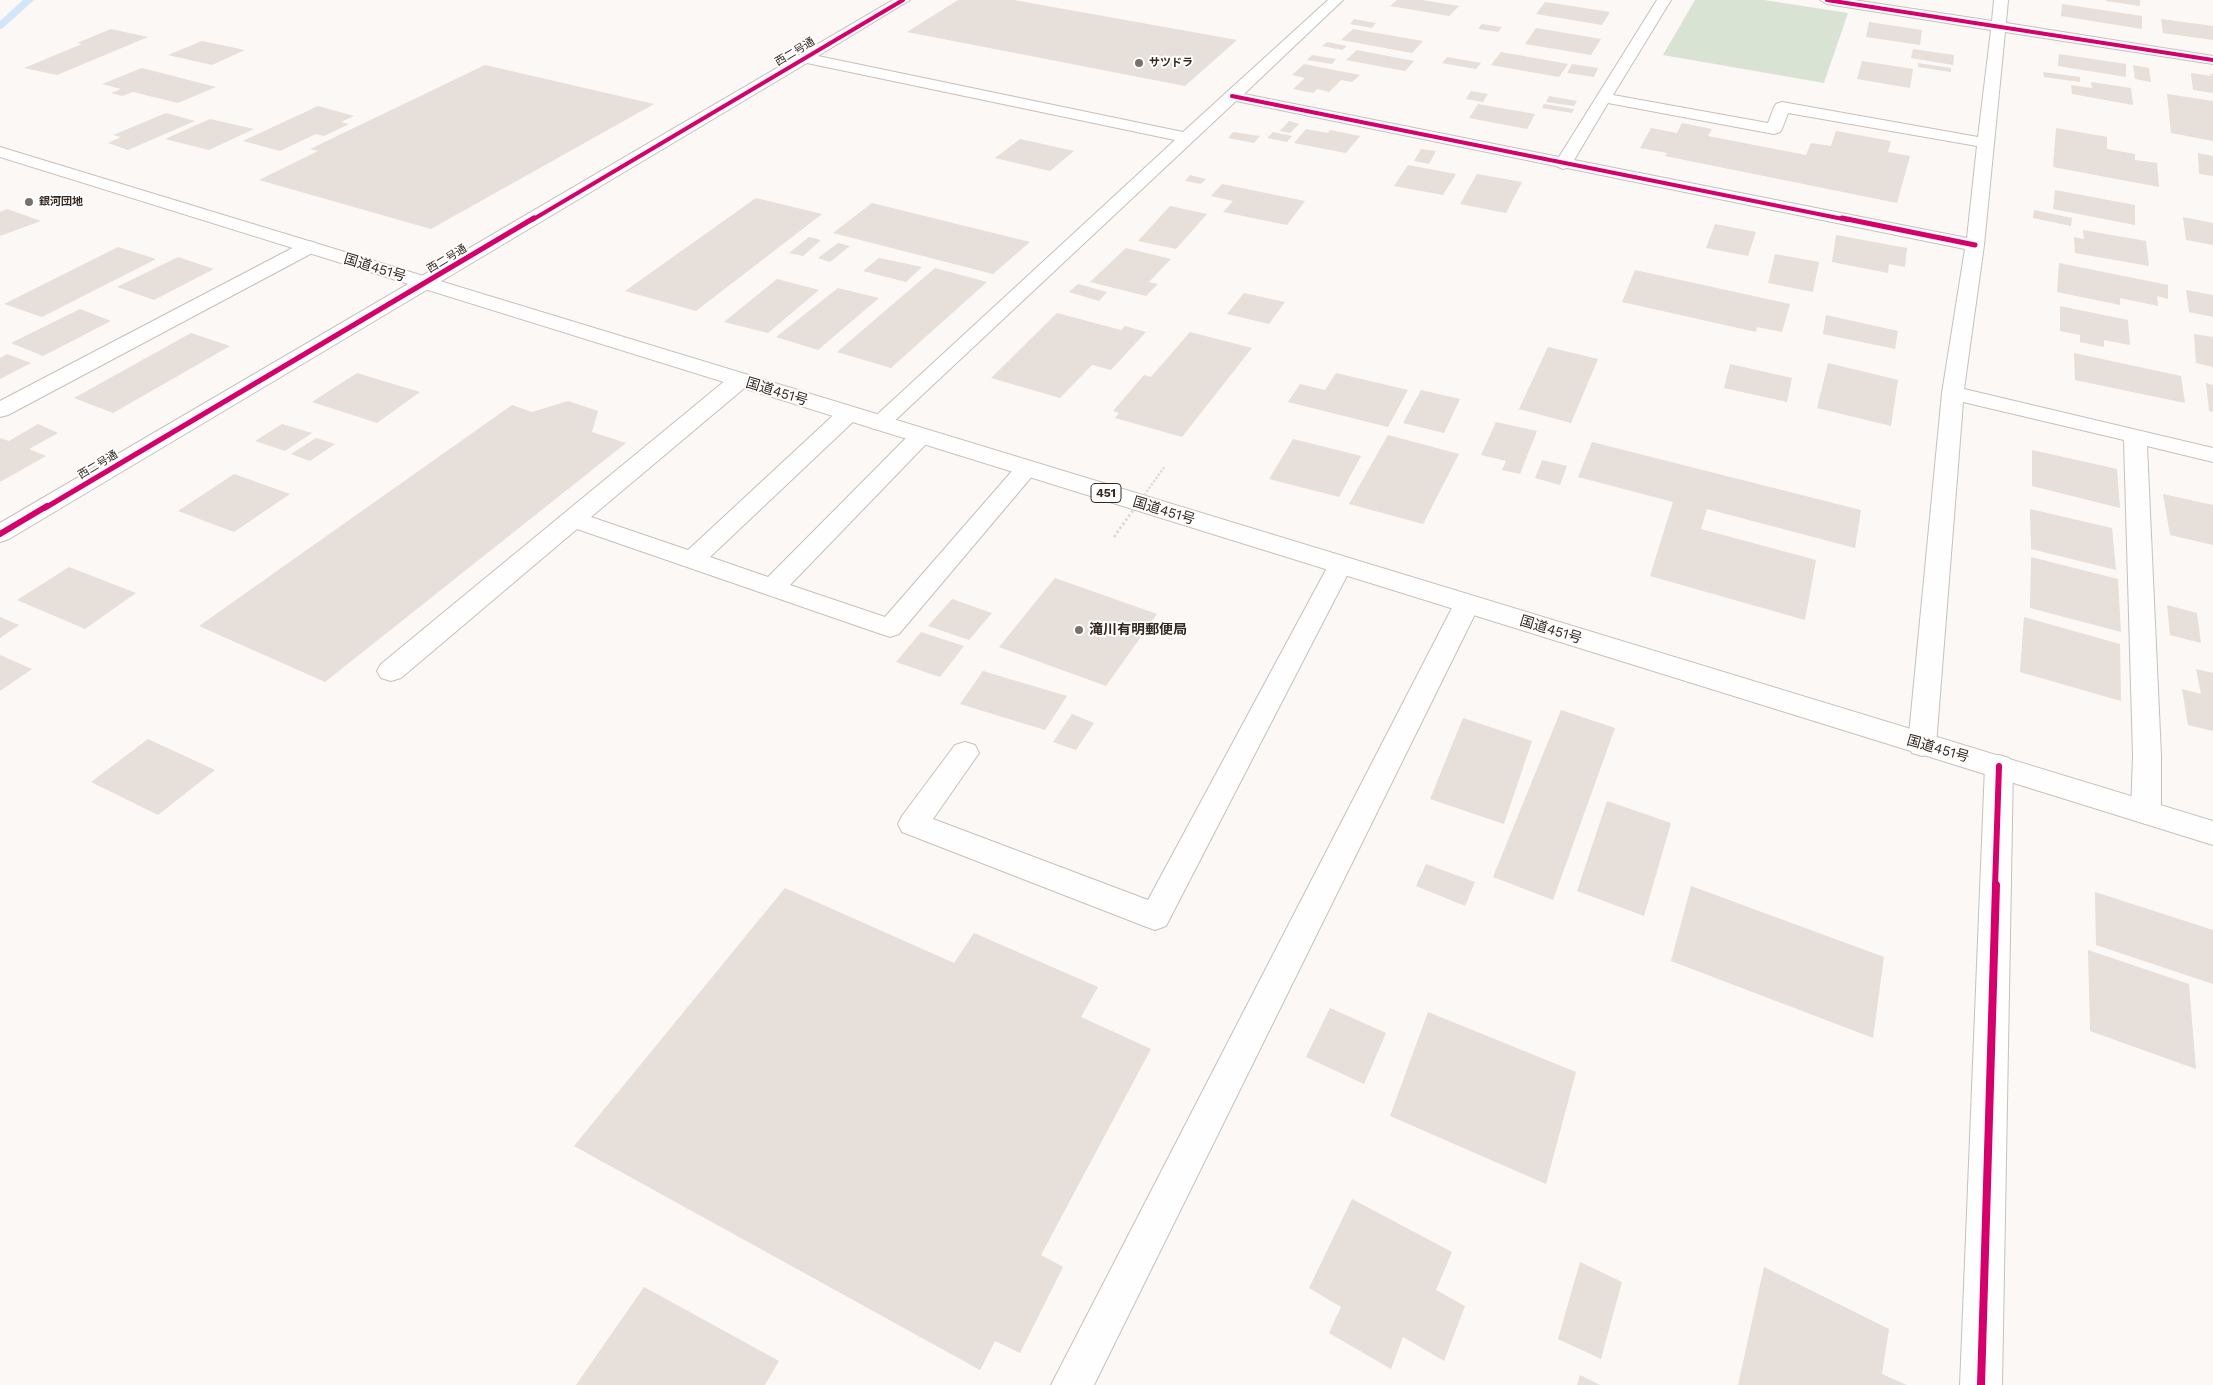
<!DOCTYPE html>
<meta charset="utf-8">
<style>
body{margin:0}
canvas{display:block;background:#fbf8f6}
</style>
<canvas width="2213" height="1385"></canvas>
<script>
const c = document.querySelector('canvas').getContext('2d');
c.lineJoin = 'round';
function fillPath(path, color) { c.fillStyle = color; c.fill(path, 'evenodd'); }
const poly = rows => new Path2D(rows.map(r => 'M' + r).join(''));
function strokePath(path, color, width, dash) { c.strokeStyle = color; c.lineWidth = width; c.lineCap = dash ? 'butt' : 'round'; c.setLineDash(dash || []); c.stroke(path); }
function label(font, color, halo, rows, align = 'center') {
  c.font = font + ' "Work Sans","Noto Sans JP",sans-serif'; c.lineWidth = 4; c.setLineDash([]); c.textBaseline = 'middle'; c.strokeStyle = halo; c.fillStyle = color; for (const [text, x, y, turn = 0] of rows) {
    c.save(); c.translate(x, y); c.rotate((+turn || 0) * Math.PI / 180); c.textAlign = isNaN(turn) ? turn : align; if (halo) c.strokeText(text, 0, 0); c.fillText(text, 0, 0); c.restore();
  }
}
const green = poly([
 [1695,0,1764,0,1848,13,1824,83,1663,55]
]);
const stream = poly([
 [23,0,34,0,3,28,0,29,0,21,23,0]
]);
const building = poly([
 [958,0,1014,0,1237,40,1185,86,907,32],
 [1397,0,1422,0,1459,6,1449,16,1390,6],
 [2106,0,2140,0,2140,6,2106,1],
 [1545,2,1610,12,1602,25,1536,14],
 [2062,4,2142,16,2142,29,2061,16],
 [1354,19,1376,23,1372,28,1350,24],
 [2161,19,2213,26,2213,40,2163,33],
 [1869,22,1922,30,1920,45,1866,37],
 [1482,24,1502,27,1498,32,1478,29],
 [1536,28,1601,39,1591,55,1525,44],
 [111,29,148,37,57,75,24,68,82,44,77,43],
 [1353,29,1423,41,1412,53,1341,40],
 [202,41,245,50,212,65,168,55],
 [1327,42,1347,46,1342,50,1322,46],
 [1913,49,1954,55,1953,65,1911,58],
 [1357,50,1414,61,1405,71,1346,60],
 [1501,52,1568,64,1559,77,1491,65],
 [2059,54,2126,64,2126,77,2058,66],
 [1312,55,1336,59,1332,64,1307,60],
 [1447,57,1481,63,1476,69,1442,63],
 [1862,61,1913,69,1910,88,1857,79],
 [1918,63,1951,68,1951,72,1918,67],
 [1304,64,1360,75,1352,82,1341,80,1329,92,1317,89,1313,93,1293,89,1305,78,1292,75],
 [1572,64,1598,68,1594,77,1567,73],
 [485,65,654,104,431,229,259,180,318,151,310,149],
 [2133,65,2149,68,2151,82,2135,79],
 [142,68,216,87,178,103,133,92,122,96,111,93,121,89,102,84],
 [2043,72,2080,77,2080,82,2044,77],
 [2191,73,2211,76,2210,74,2213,74,2213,93,2193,90],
 [2091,82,2131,88,2133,105,2072,94,2071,85,2092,88],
 [1471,91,1488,94,1483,102,1466,99],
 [2167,94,2213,101,2213,141,2171,133],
 [1549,96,1577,101,1574,106,1546,102],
 [1478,104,1535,114,1527,129,1469,118],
 [1544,104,1574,109,1572,113,1542,108],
 [318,106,354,116,341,122,349,124,324,136,316,134,280,151,243,141],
 [166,113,195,121,128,150,108,143,121,137,113,135],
 [210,119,254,129,209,150,165,139],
 [1289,121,1299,124,1290,133,1280,131],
 [1682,123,1712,129,1708,136,1806,155,1811,143,1831,146,1836,131,1891,141,1888,152,1910,156,1897,203,1665,156,1667,153,1640,148,1651,128,1677,133],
 [2056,128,2107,137,2107,149,2135,154,2135,160,2157,163,2159,187,2053,167],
 [1306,129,1328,133,1330,130,1360,136,1346,153,1294,143],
 [1233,132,1260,136,1254,143,1228,138],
 [1273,132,1292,136,1287,142,1267,138],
 [1020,139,1074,151,1050,171,995,158],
 [1421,149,1436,151,1429,164,1414,161],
 [2198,153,2213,156,2213,176,2199,174],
 [1408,165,1456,174,1443,195,1394,186],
 [1477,174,1522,182,1506,213,1460,204],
 [1190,175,1206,179,1201,184,1185,181],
 [1222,184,1305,201,1287,225,1223,212,1233,201,1211,196],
 [2055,190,2135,205,2135,225,2053,209],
 [756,198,822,214,696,311,625,291],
 [872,203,1030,242,993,274,833,233],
 [1170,206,1207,214,1176,249,1138,241],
 [7,209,41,221,0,236,0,212],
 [2034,210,2072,218,2071,226,2033,218],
 [2183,217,2213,223,2213,245,2186,240],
 [1715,224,1756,232,1748,256,1706,248],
 [2083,230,2146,241,2149,266,2075,253,2074,237,2084,239],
 [1836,235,1907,248,1905,267,1889,264,1888,273,1832,262],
 [809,237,821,240,803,256,789,253],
 [838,243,850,246,830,262,818,258],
 [118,247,156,259,42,317,4,304],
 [1126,248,1171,259,1149,282,1158,284,1146,296,1090,282],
 [1775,254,1819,262,1813,292,1768,283],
 [178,257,214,269,154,300,117,287],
 [879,258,922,267,906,282,863,271],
 [2059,263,2168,285,2168,299,2157,296,2158,306,2120,298,2120,305,2057,292],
 [935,268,987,282,891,368,837,352],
 [1635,270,1790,304,1782,332,1757,327,1756,332,1622,302],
 [777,279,819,290,768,333,724,322],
 [1078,284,1107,292,1099,301,1069,292],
 [838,288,879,298,818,350,776,337],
 [2186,290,2213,295,2213,317,2189,312],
 [1244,293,1285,302,1269,324,1227,314],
 [2060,306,2128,320,2130,345,2104,340,2104,347,2080,342,2080,335,2060,331],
 [80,309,111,321,43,356,11,343],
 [1057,313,1121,330,1125,326,1146,332,1111,370,1092,365,1060,398,991,378],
 [1826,315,1898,331,1895,349,1823,334],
 [1190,332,1252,348,1182,437,1115,418,1119,413,1113,411,1144,375,1151,377],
 [191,333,230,346,113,413,74,398],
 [2194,334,2213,337,2213,367,2196,363],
 [1548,347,1598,359,1571,423,1519,409],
 [2074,353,2181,376,2185,403,2075,380],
 [7,354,31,363,0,379,0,358],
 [1828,363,1898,380,1891,426,1817,408],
 [1730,364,1792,378,1787,402,1724,388],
 [357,373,420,392,377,423,312,402],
 [1336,373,1408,390,1388,427,1288,402,1300,384,1325,390],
 [2206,383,2213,385,2213,412,2209,411],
 [1421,390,1460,399,1444,433,1403,423],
 [568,401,598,411,592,432,626,443,325,682,199,626,512,405,532,412],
 [1496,422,1537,431,1520,474,1502,470,1506,461,1481,455],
 [38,424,58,433,29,449,46,456,0,482,0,438,9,441],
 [282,424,312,433,285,451,255,441],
 [1388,435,1459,454,1423,524,1349,504],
 [316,438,335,444,310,461,291,454],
 [1293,439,1361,456,1339,497,1269,479],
 [1592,442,1861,510,1855,548,1707,509,1701,529,1816,560,1805,620,1650,576,1673,502,1578,477],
 [2032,450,2117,469,2120,508,2032,486],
 [1542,460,1567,466,1560,485,1535,478],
 [234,474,290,494,234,532,178,511],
 [2163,494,2213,505,2213,545,2170,535],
 [2030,509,2112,528,2116,570,2031,549],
 [2031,557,2118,579,2121,632,2030,608],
 [69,567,136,593,85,629,17,600],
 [1055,578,1157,614,1106,686,999,647],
 [952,599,992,613,969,640,928,626],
 [2167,605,2197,613,2201,643,2170,635],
 [0,617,19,625,0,638],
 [2024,617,2120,644,2121,701,2020,672],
 [921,632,964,646,940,677,896,662],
 [0,655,32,669,0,691],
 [2196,669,2213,673,2213,731,2188,725,2182,689,2201,694],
 [983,671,1067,696,1045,730,960,704],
 [1561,710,1615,728,1553,900,1493,877],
 [1072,714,1094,723,1076,750,1053,742],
 [1463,718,1532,741,1504,824,1430,799],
 [148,739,215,770,158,815,91,782],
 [1607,801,1671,823,1644,916,1577,891],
 [1426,864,1475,882,1465,906,1416,886],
 [1691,886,1884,957,1873,1038,1671,961],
 [785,888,954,963,974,933,1098,987,1081,1017,1151,1049,1041,1255,1063,1267,1020,1353,995,1341,980,1370,574,1146],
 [2095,892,2213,930,2213,984,2096,945],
 [2088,950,2189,984,2196,1069,2090,1031],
 [1330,1008,1386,1033,1364,1084,1306,1057],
 [1428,1012,1576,1072,1546,1184,1390,1116],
 [1352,1199,1452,1252,1436,1290,1465,1306,1444,1361,1403,1337,1391,1369,1329,1333,1341,1307,1309,1288],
 [1580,1262,1622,1282,1601,1359,1558,1339],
 [1764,1267,1889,1329,1882,1374,1907,1385,1738,1385],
 [644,1287,779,1361,765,1385,576,1385],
 [1580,1375,1600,1385,1577,1385]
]);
const minor = poly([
 [893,0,910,0,818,56,1183,132,1328,0,1343,0,1244,94,1559,157,1657,0,1671,0,1613,95,1768,123,1774,107,1776,104,1782,102,1978,137,1991,30,1827,4,1820,0,1854,0,1992,21,1994,0,2008,0,2006,23,2213,56,2213,64,2005,32,1984,245,1964,389,2213,448,2213,462,2147,446,2161,756,2161,812,2157,820,2146,824,2135,820,2131,812,2133,756,2124,440,1963,402,1936,745,1932,753,1922,756,1912,753,1908,745,1942,393,1965,249,1567,168,1563,169,1556,166,1236,101,887,428,879,430,871,428,868,423,1175,140,807,63,9,539,0,542,0,523,893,0],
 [1608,103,1774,134,1780,132,1782,129,1788,113,1977,146,1967,238,1574,160,1608,103],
 [309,241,316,243,318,247,316,251,8,415,0,417,0,401,302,243,309,241],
 [740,374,748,375,751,380,748,385,591,517,688,550,840,409,848,407,856,409,859,414,856,419,710,557,768,577,913,431,921,429,929,431,932,436,929,441,790,585,885,617,1019,463,1027,461,1035,463,1039,468,899,634,890,637,881,634,577,529,401,678,391,681,381,678,377,671,381,664,732,375,740,374],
 [1340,558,1349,560,1352,566,1166,926,1155,930,1144,926,902,832,898,824,902,816,955,745,965,742,975,745,979,753,933,819,1148,900,1328,566,1331,560,1340,558],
 [1467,595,1476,598,1480,604,1094,1385,1051,1385,1454,604,1458,598,1467,595],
 [1999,755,2009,758,2013,766,2002,1385,1960,1385,1985,766,1989,758,1999,755]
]);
const highway = poly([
 [0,147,2213,821,2213,845,0,157,0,147]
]);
const pathBridgeFar1 = poly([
 [1135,508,1165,466]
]);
const pathBridge = poly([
 [1114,537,1136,506]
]);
const cyclewayFar3 = poly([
 [1827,0,2213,60],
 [1232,96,1848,220],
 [532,220,903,0]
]);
const cyclewayFar2 = poly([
 [1842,218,1975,245],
 [45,508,534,218]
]);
const cyclewayFar1 = poly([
 [0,534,47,506],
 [1995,887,1999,766]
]);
const cycleway = poly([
 [1981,1385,1996,885]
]);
const markers = [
 [1139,63,5,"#7a716b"],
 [29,202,5,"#7a716b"],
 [1079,630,5,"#7a716b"]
];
const farStreetnames = [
 ["西二号通",795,52,-31],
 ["西二号通",447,259,-31],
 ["西二号通",98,465,-31]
];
const farPoinames = [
 ["サツドラ",1149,63],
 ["銀河団地",39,202]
];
const shields = [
 [1106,493,30]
];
const shieldNames = [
 ["451",1106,493]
];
const streetNames = [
 ["国道451号",375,268,17],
 ["国道451号",777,392,17],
 ["国道451号",1164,511,17],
 ["国道451号",1551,630,17],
 ["国道451号",1938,749,16]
];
const poiNames = [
 ["滝川有明郵便局",1089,630]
];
fillPath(green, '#d8e3d4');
fillPath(stream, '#d2e6f7');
fillPath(building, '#e6dfda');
strokePath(minor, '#c7c0bc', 2);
strokePath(highway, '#c7c0bc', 2);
fillPath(minor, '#fefefe');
fillPath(highway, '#fefefe');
strokePath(pathBridgeFar1, '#dcdad9', 2.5, [2, 2]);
strokePath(pathBridge, '#dcdad9', 3, [2.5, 2.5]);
strokePath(cyclewayFar3, '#d6006c', 4);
strokePath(cyclewayFar2, '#d6006c', 5);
strokePath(cyclewayFar1, '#d6006c', 6);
strokePath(cycleway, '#d6006c', 8);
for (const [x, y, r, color] of markers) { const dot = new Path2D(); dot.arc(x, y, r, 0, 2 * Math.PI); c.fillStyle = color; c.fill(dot); strokePath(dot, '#fff', 2); }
label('11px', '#342820', '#fff', farStreetnames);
label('bold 11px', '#342820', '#fff', farPoinames, 'left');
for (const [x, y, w] of shields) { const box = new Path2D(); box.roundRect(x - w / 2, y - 9.5, w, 19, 4); c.fillStyle = '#fff'; c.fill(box); strokePath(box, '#342820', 1); }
label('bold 12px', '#342820', null, shieldNames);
label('14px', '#342820', '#fff', streetNames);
label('bold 14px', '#342820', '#fff', poiNames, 'left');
</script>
